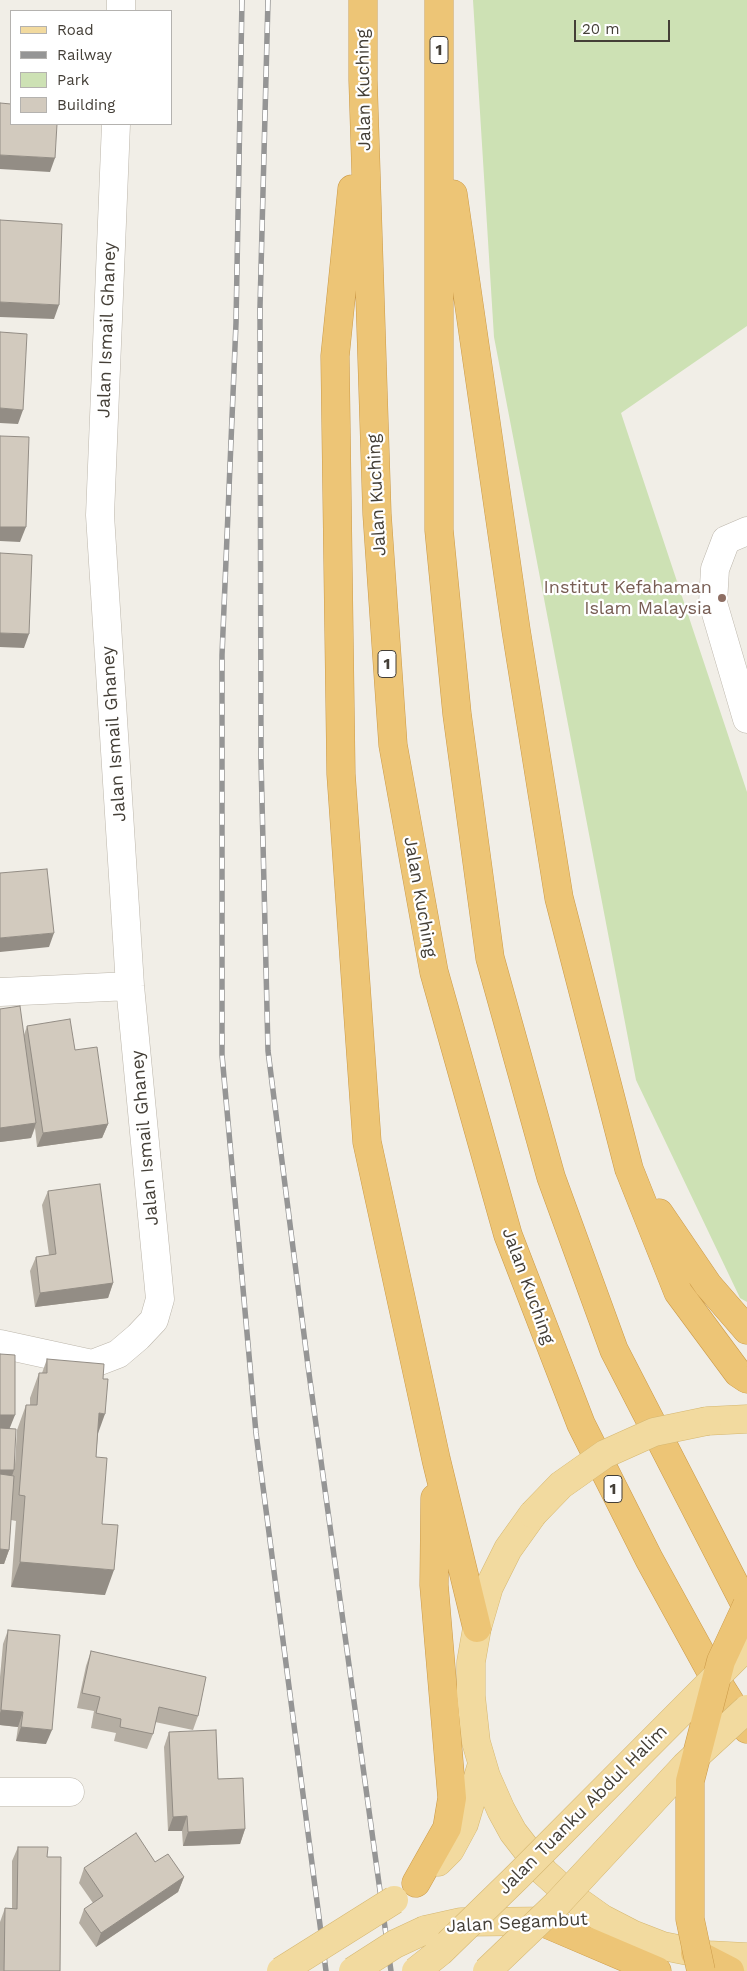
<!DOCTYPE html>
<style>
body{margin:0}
#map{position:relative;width:747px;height:1971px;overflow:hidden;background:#f1eee7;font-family:"Work Sans",sans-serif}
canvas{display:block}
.legend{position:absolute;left:10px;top:10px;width:162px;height:115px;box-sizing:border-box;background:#fff;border:1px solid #b4b2af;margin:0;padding:6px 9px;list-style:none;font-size:15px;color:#443f37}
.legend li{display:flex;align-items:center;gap:10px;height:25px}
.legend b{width:25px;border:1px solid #b4b2af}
.scale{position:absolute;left:574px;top:20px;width:96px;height:22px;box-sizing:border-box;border:2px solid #443f37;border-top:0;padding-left:6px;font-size:15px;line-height:18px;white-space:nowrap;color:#443f37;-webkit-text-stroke:4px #fff;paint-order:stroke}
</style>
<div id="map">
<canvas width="747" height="1971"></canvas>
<ul class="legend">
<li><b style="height:6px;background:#f2da9f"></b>Road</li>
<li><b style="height:6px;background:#959595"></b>Railway</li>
<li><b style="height:14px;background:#cde1b4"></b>Park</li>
<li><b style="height:14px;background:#d2cabe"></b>Building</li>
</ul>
<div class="scale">20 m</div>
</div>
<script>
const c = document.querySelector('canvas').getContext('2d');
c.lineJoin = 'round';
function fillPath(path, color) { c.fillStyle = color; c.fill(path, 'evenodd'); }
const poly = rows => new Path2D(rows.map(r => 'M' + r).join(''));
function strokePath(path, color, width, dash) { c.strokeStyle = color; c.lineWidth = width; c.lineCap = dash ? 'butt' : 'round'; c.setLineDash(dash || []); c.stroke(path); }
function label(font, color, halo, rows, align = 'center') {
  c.font = font + ' "Work Sans",sans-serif'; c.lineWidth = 4.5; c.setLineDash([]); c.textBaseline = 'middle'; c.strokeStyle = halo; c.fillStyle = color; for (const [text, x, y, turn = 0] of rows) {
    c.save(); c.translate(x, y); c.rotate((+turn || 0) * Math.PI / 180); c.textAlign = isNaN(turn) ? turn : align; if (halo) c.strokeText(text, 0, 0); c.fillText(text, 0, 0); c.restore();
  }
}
const green = poly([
 [473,0,747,0,747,326,621,413,747,792,747,1302,740,1298,636,1080,494,337]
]);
const minor = poly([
 [121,11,121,0],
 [747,531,726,540,715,569,713,603,747,719],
 [0,992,130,986],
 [0,1344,92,1364,118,1354,138,1337,154,1320,160,1299,130,986,100,515,116,124],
 [0,1792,70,1792]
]);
const major = poly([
 [707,1421,747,1419],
 [533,1514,508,1549,489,1587,477,1628,471,1662,471,1696,476,1742,486,1776,501,1810,513,1832,544,1872,572,1897,603,1919,632,1934,663,1946,708,1955,747,1957],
 [438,1862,450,1850,464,1824,482,1764],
 [425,1930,461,1922,556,1921]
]);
const highway = poly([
 [363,0,363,80,377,514,393,745,434,972,508,1235,581,1424,649,1559,710,1670,747,1729],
 [439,0,439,530,457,714,490,958,551,1177,614,1350,747,1608],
 [352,189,335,356,341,774,367,1142,436,1459,477,1628],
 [453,194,516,630,559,898,629,1169,678,1292,738,1373,747,1379],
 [659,1213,708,1285,747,1330],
 [416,1883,447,1828,452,1798,434,1585,435,1498],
 [542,1922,657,1971],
 [695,1953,730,1971]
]);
const rail = poly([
 [242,0,236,323,222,655,222,1055,256,1433,326,1971],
 [268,0,260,307,261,760,268,1051,308,1366,391,1971]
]);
const majorBridge = poly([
 [533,1514,561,1485,605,1454,654,1432,707,1421],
 [281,1971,394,1900],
 [353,1971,395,1944,425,1930],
 [416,1971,440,1952,517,1877,747,1646],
 [487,1971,557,1904,685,1766,747,1709]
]);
const highwayBridge = poly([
 [701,1971,690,1919,690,1781,721,1661,747,1605]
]);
const wall = poly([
 [0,1009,24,1035,27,1026,75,1050,108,1124,102,1138,37,1147,35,1128,31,1138,0,1142],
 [48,1191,113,1283,108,1298,35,1307,30,1271,36,1257,49,1255,42,1205],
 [47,1359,98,1434,96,1457,102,1524,105,1595,11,1587,16,1521,11,1520,9,1550,4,1564,10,1428,15,1464,17,1430,26,1405,30,1405,30,1398,39,1373,42,1373],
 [8,1630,46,1744,16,1741,18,1727,0,1725,0,1677,3,1644],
 [91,1651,198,1716,193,1730,155,1722,153,1734,147,1749,114,1741,116,1733,91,1728,94,1711,77,1708,86,1666],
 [169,1732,218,1779,245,1829,240,1844,183,1846,182,1831,168,1831,164,1747],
 [18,1847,47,1857,60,1971,0,1971,0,1922,5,1908,12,1908,12,1861],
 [155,1862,184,1877,178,1892,96,1947,79,1923,84,1909,93,1903,79,1883,84,1868]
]);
const shadedWall = poly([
 [0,155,55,158,50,172,0,169],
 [0,302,59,305,54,319,0,317],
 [0,408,23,410,18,424,0,423],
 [0,527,26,527,20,542,0,541],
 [0,633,29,634,24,648,0,647],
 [54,933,49,947,0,952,0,938],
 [36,1123,31,1138,0,1142,0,1128],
 [108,1124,102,1138,37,1147,43,1133],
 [113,1283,108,1298,35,1307,40,1293],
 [99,1413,105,1414,96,1439],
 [0,1415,15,1415,9,1430,0,1429],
 [0,1470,14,1470,9,1485,0,1484],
 [0,1549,9,1550,4,1564,0,1564],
 [20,1562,114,1570,105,1595,11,1587],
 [1,1710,23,1712,18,1727,0,1725,0,1713],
 [21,1727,52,1730,46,1744,16,1741],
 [187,1816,182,1831,168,1831,173,1817],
 [245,1829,240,1844,183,1846,188,1832],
 [184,1877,178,1892,96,1947,101,1933]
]);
const building = poly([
 [0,103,11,104,11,124,57,124,55,158,0,155,0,103],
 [0,220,62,224,59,305,0,302,0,220],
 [0,332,27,334,23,410,0,408,0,332],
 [0,436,29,437,26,527,0,527,0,436],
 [0,553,32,555,29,634,0,633,0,553],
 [47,869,54,933,0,938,0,873,47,869],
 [20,1006,36,1123,0,1128,0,1009,20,1006],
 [70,1019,75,1050,97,1047,108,1124,43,1133,27,1026,70,1019],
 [100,1184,113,1283,40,1293,36,1257,56,1254,48,1191,100,1184],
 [0,1354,15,1355,15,1415,0,1415,0,1354],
 [47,1359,104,1364,103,1379,108,1379,105,1414,99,1413,96,1457,107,1458,102,1524,118,1525,114,1570,20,1562,25,1496,19,1495,26,1405,37,1405,39,1373,47,1373,47,1359],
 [0,1428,16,1429,14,1470,0,1470,0,1428],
 [0,1474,14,1476,9,1550,0,1549,0,1474],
 [8,1630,60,1635,52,1730,21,1727,23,1712,1,1710,8,1630],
 [91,1651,206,1677,198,1716,159,1707,153,1734,120,1727,121,1719,96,1713,100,1697,82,1693,91,1651],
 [216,1730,218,1779,243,1778,245,1829,188,1832,187,1816,173,1817,169,1732,216,1730],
 [136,1833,155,1862,168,1854,184,1877,101,1933,84,1909,103,1896,84,1868,136,1833],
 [18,1847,48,1847,47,1857,61,1857,60,1971,4,1971,5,1908,17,1909,18,1847]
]);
const markers = [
 [722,598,5,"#8d6e63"]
];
const shields = [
 [439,50,18],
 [387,664,18],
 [613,1489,18]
];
const shieldNames = [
 ["1",439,50],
 ["1",387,664],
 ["1",613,1489]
];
const streetNames = [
 ["Jalan Kuching",364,90,-91],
 ["Jalan Ismail Ghaney",107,330,-88],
 ["Jalan Kuching",377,495,-93],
 ["Jalan Ismail Ghaney",114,734,-94],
 ["Jalan Kuching",420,897,80],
 ["Jalan Ismail Ghaney",145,1138,-95],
 ["Jalan Kuching",528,1286,70],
 ["Jalan Tuanku Abdul Halim",583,1810,-45],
 ["Jalan Segambut",517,1923,-3]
];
const educationNames = [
 ["Institut Kefahaman",712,588],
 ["Islam Malaysia",712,609]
];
fillPath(green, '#cde1b4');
strokePath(minor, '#bcb6ab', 29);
strokePath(major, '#d5b771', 29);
strokePath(highway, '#cb9a48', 29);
strokePath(minor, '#fff', 28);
strokePath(major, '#f2da9f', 28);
strokePath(highway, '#edc576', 28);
strokePath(rail, '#959595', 5.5);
strokePath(rail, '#fff', 4, [11]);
strokePath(majorBridge, '#d5b771', 29, []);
strokePath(highwayBridge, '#cb9a48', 29, []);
strokePath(majorBridge, '#f2da9f', 28);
strokePath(highwayBridge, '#edc576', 28);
fillPath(wall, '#b5aea3');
fillPath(shadedWall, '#938d85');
fillPath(building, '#d2cabe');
strokePath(building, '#938d85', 1);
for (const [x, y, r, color] of markers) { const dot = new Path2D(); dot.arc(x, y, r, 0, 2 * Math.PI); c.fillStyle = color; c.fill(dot); strokePath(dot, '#fff', 2); }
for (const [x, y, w] of shields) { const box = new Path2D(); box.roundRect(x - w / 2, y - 13.5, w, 27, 4); c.fillStyle = '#fff'; c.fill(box); strokePath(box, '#443f37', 1); }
label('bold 16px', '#443f37', null, shieldNames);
label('18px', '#443f37', '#fff', streetNames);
label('18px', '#785e54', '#fff', educationNames, 'right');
</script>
